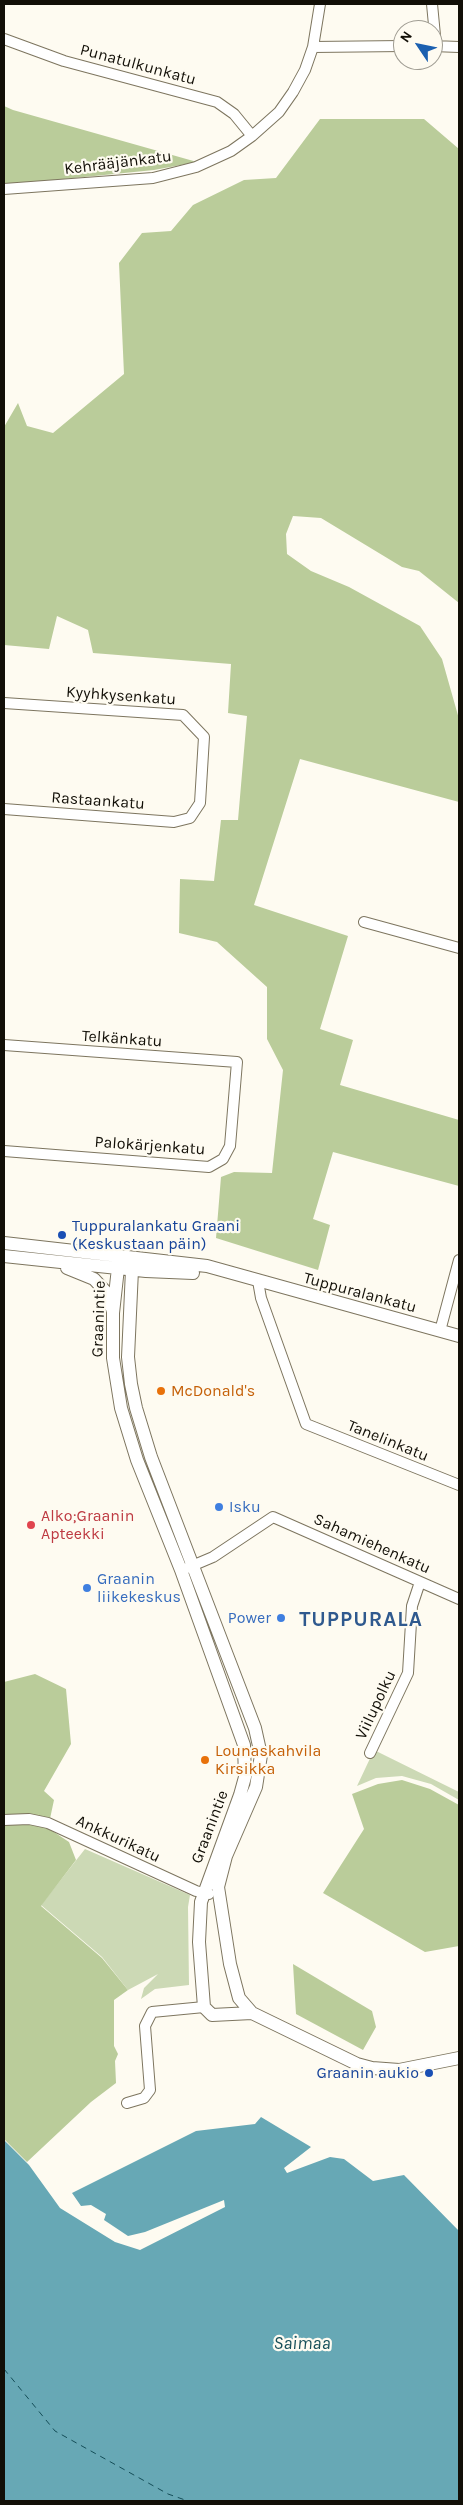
<!DOCTYPE html>
<meta charset="utf-8">
<style>
body{margin:0}
#map{position:relative;width:463px;height:2505px;overflow:hidden;background:#fefbf1;font-family:Karla,sans-serif}
canvas{display:block}
.frame{position:absolute;inset:0;border:5px solid #120f07;pointer-events:none}
.north{position:absolute;left:393px;top:20px;width:50px;height:50px;box-sizing:border-box;background:#fefbf1;border:1px solid #a09d93;border-radius:50%;rotate:304deg;font-size:14px;font-weight:700;line-height:20px;text-align:center;color:#120f07}
.north::after{content:'';display:block;margin:auto;width:18px;height:22px;background:#1c60b0;clip-path:polygon(50% 0,100% 100%,50% 72%,0 100%)}
</style>
<div id="map">
<canvas width="463" height="2505"></canvas>
<div class="frame"></div>
<div class="north">N</div>
</div>
<script>
const c = document.querySelector('canvas').getContext('2d');
c.lineJoin = 'round';
function fillPath(path, color) { c.fillStyle = color; c.fill(path, 'evenodd'); }
const poly = rows => new Path2D(rows.map(r => 'M' + r).join(''));
function strokePath(path, color, width, dash) { c.strokeStyle = color; c.lineWidth = width; c.lineCap = dash ? 'butt' : 'round'; c.setLineDash(dash || []); c.stroke(path); }
function label(font, color, halo, rows, align = 'center') {
  c.font = font + ' Karla,sans-serif'; c.lineWidth = 4.5; c.setLineDash([]); c.textBaseline = 'middle'; c.strokeStyle = halo; c.fillStyle = color; for (const [text, x, y, turn = 0] of rows) {
    c.save(); c.translate(x, y); c.rotate((+turn || 0) * Math.PI / 180); c.textAlign = isNaN(turn) ? turn : align; if (halo) c.strokeText(text, 0, 0); c.fillText(text, 0, 0); c.restore();
  }
}
const green = poly([
 [374,1750,459,1792,459,1800,431,1784,402,1776,376,1778,357,1786],
 [85,1849,190,1895,188,1907,189,1985,155,1989,141,1999,144,1988,158,1974,128,1990,102,1957,41,1905]
]);
const forest = poly([
 [4,106,13,110,197,162,154,170,4,185],
 [320,119,424,119,459,149,459,603,419,571,402,567,321,518,293,516,286,534,287,554,311,571,349,587,420,626,442,659,459,719,459,802,300,759,254,905,348,936,320,1029,353,1040,340,1085,459,1120,459,1186,333,1152,313,1219,330,1225,318,1270,216,1238,221,1177,234,1172,272,1173,283,1070,267,1039,267,987,217,942,179,933,180,879,214,881,221,820,238,820,247,716,228,713,231,664,93,653,88,630,57,616,49,649,4,645,4,427,18,403,27,426,53,433,124,374,119,263,142,233,171,231,193,205,244,180,276,178],
 [35,1674,66,1689,71,1744,44,1791,54,1800,48,1828,69,1842,76,1860,41,1906,102,1958,128,1990,114,2000,114,2046,118,2054,115,2061,116,2083,91,2102,27,2162,4,2139,4,1682],
 [402,1780,430,1789,459,1805,459,1946,425,1952,323,1893,364,1829,352,1794,378,1784],
 [293,1964,372,2011,376,2027,363,2050,296,2014]
]);
const water = poly([
 [261,2117,311,2147,284,2168,287,2173,330,2157,344,2159,373,2181,404,2175,459,2231,459,2501,4,2501,4,2140,29,2165,60,2208,115,2242,140,2250,225,2207,224,2200,145,2232,128,2236,104,2220,106,2214,91,2205,81,2206,72,2193,196,2131,255,2124]
]);
const ferry = poly([
 [4,2369,55,2431,168,2494,188,2501]
]);
const minor = poly([
 [432,4,436,46],
 [4,39,64,61,217,102,234,114,252,136],
 [433,46,459,47],
 [313,47,403,46],
 [4,189,153,178,196,167,231,151,252,136,279,112,293,92,305,70,313,47,320,4],
 [4,703,183,715,204,737,200,803,190,818,174,822,4,809],
 [364,922,459,948],
 [4,1045,237,1062,230,1146,223,1159,209,1167,4,1151],
 [258,1281,261,1298,306,1424,459,1485],
 [440,1331,459,1260],
 [187,1568,213,1557,273,1517,459,1599],
 [370,1753,408,1673,412,1606,420,1582],
 [4,1820,29,1819,48,1823,196,1891,209,1894],
 [127,2103,144,2098,150,2090,145,2026,152,2012,204,2007]
]);
const tertiary = poly([
 [4,1243,207,1266,459,1336],
 [4,1256,146,1271,193,1273],
 [126,1258,132,1270,128,1357,131,1384,136,1408,151,1457,255,1728,261,1755,256,1787,226,1856,218,1887,230,1964,239,1998,252,2013,357,2064,372,2068,399,2070,459,2058],
 [126,1258,118,1268,113,1313,113,1358,121,1408,137,1460,181,1570,244,1745,245,1777,240,1795,201,1902,199,1942,204,2007,212,2015,252,2013],
 [67,1268,94,1279,105,1291,113,1311]
]);
const markers = [
 [62,1235,5,"#1a4fb4"],
 [161,1391,5,"#e8710a"],
 [219,1507,5,"#3f7fe0"],
 [31,1525,5,"#e0444e"],
 [87,1588,5,"#3f7fe0"],
 [281,1618,5,"#3f7fe0"],
 [205,1760,5,"#e8710a"],
 [429,2073,5,"#1a4fb4"]
];
const streetNames = [
 ["Punatulkunkatu",138,65,15],
 ["Kehrääjänkatu",118,163,-7],
 ["Kyyhkysenkatu",121,696,4],
 ["Rastaankatu",98,801,4],
 ["Telkänkatu",122,1039,4],
 ["Palokärjenkatu",150,1146,4],
 ["Tuppuralankatu",360,1293,15],
 ["Graanintie",99,1319,-88],
 ["Tanelinkatu",388,1441,22],
 ["Sahamiehenkatu",372,1544,24],
 ["Viilupolku",376,1705,-65],
 ["Graanintie",210,1827,-69],
 ["Ankkurikatu",118,1839,25]
];
const transitNames = [
 ["Tuppuralankatu Graani",72,1226],
 ["(Keskustaan päin)",72,1244],
 ["Graanin aukio",419,2073,"right"]
];
const foodNames = [
 ["McDonald's",171,1391],
 ["Lounaskahvila",215,1751],
 ["Kirsikka",215,1769]
];
const shopNames = [
 ["Isku",229,1507],
 ["Graanin",97,1579],
 ["liikekeskus",97,1597],
 ["Power",271,1618,"right"]
];
const healthNames = [
 ["Alko;Graanin",41,1516],
 ["Apteekki",41,1534]
];
const waterNames = [
 ["Saimaa",302,2344]
];
const districtNames = [
 ["TUPPURALA",361,1620]
];
fillPath(green, '#ccd9b5');
fillPath(forest, '#bacc9a');
fillPath(water, '#67a8b5');
strokePath(ferry, '#154e58', 1, [6, 5]);
strokePath(minor, '#7d755f', 12);
strokePath(tertiary, '#7d755f', 14);
strokePath(minor, '#fff', 10);
strokePath(tertiary, '#fff', 12);
for (const [x, y, r, color] of markers) { const dot = new Path2D(); dot.arc(x, y, r, 0, 2 * Math.PI); c.fillStyle = color; c.fill(dot); strokePath(dot, '#fefbf1', 2); }
label('16px', '#120f07', '#fefbf1', streetNames);
label('16px', '#164399', '#fefbf1', transitNames, 'left');
label('16px', '#c56008', '#fefbf1', foodNames, 'left');
label('16px', '#366cbe', '#fefbf1', shopNames, 'left');
label('16px', '#be3a42', '#fefbf1', healthNames, 'left');
label('italic 18px', '#154e58', '#fefbf1', waterNames);
c.letterSpacing = '1px';
label('bold 21px', '#2f598e', '#fefbf1', districtNames);
c.letterSpacing = '0px';
</script>
